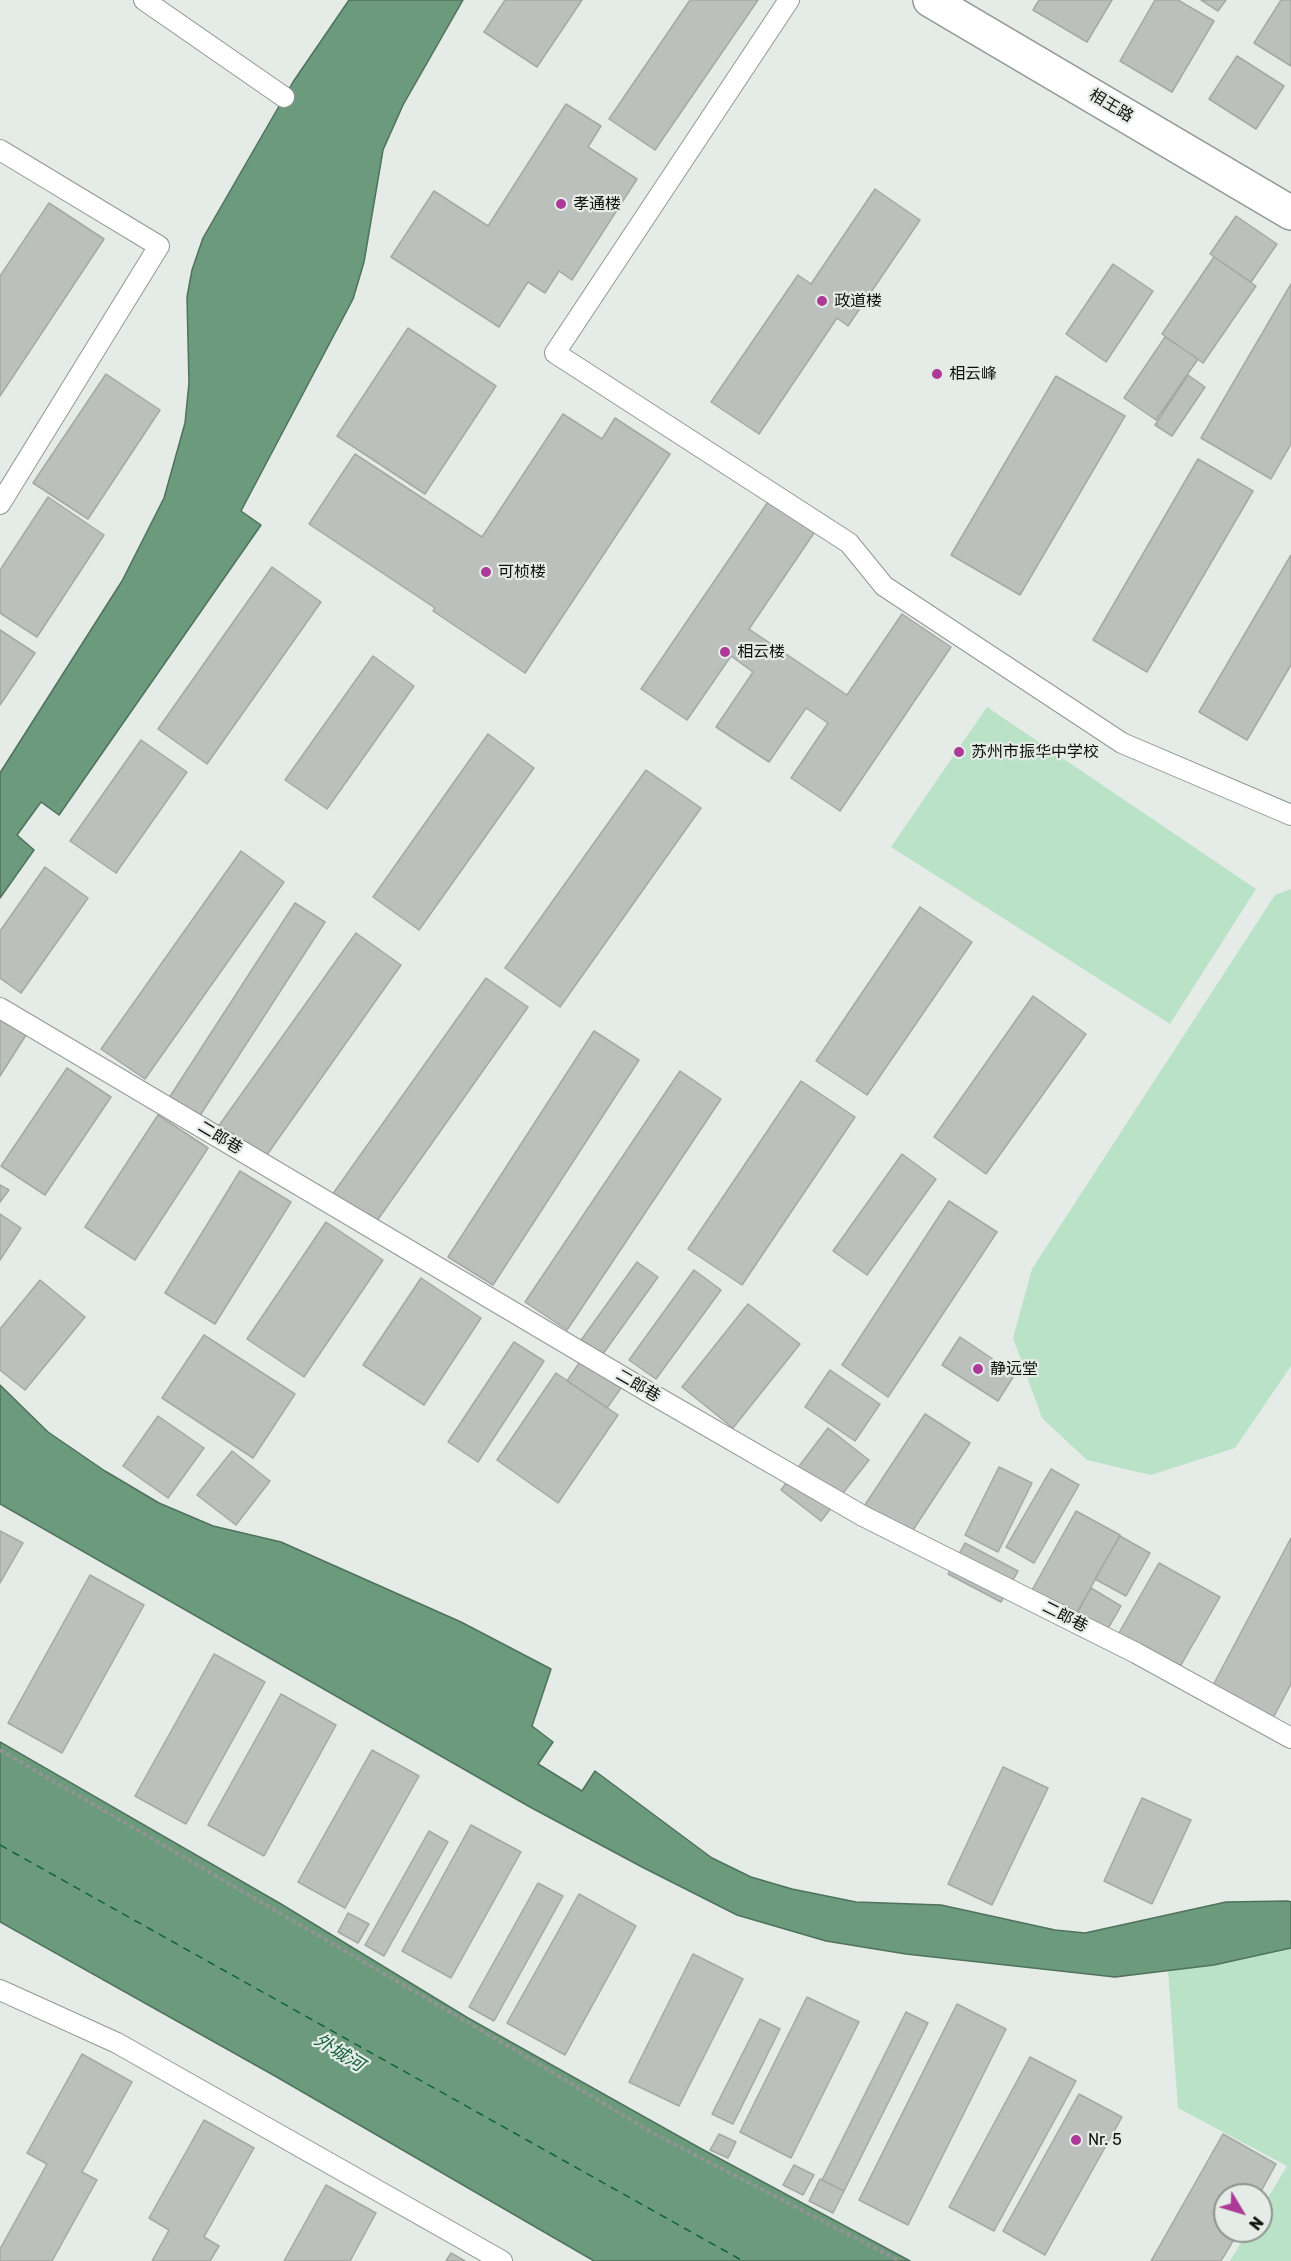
<!DOCTYPE html>
<meta charset="utf-8">
<style>
body{margin:0}
#map{position:relative;width:1291px;height:2261px;overflow:hidden;background:#e5ebe7;font-family:Rubik,sans-serif}
canvas{display:block}
.north{position:absolute;left:1213px;top:2183px;width:60px;height:60px;box-sizing:border-box;background:#e5ebe7;border:2px solid #8f9491;border-radius:50%;rotate:128deg;font-size:16px;font-weight:700;line-height:24px;text-align:center;color:#0f1110}
.north::after{content:'';display:block;margin:auto;width:21px;height:27px;background:#ac3b97;clip-path:polygon(50% 0,100% 100%,50% 72%,0 100%)}
</style>
<div id="map">
<canvas width="1291" height="2261"></canvas>
<div class="north">N</div>
</div>
<script>
const c = document.querySelector('canvas').getContext('2d');
c.lineJoin = 'round';
function fillPath(path, color) { c.fillStyle = color; c.fill(path, 'evenodd'); }
const poly = rows => new Path2D(rows.map(r => 'M' + r).join(''));
function strokePath(path, color, width, dash) { c.strokeStyle = color; c.lineWidth = width; c.lineCap = dash ? 'butt' : 'round'; c.setLineDash(dash || []); c.stroke(path); }
function label(font, color, halo, rows, align = 'center') {
  c.font = font + ' Rubik,"Noto Sans SC",sans-serif'; c.lineWidth = 4.5; c.setLineDash([]); c.textBaseline = 'middle'; c.strokeStyle = halo; c.fillStyle = color; for (const [text, x, y, turn = 0] of rows) {
    c.save(); c.translate(x, y); c.rotate((+turn || 0) * Math.PI / 180); c.textAlign = isNaN(turn) ? turn : align; if (halo) c.strokeText(text, 0, 0); c.fillText(text, 0, 0); c.restore();
  }
}
const green = poly([
 [987,707,1256,889,1170,1024,891,847],
 [1291,889,1291,1366,1235,1448,1151,1475,1087,1460,1042,1418,1013,1338,1032,1269,1275,895],
 [1288,1947,1291,1948,1291,2261,1230,2261,1248,2231,1261,2231,1261,2209,1287,2166,1178,2108,1168,1970,1214,1965]
]);
const water = poly([
 [349,0,463,0,403,105,383,150,364,262,353,299,241,511,261,525,59,815,41,802,17,835,34,850,0,898,0,773,122,581,164,498,185,423,189,383,187,297,192,270,203,238,293,82,349,0],
 [0,1385,48,1432,105,1471,159,1503,213,1526,281,1542,461,1622,551,1669,532,1726,553,1742,538,1764,582,1791,595,1771,712,1858,751,1877,792,1889,856,1902,941,1905,1055,1930,1085,1933,1226,1902,1288,1901,1291,1902,1291,1948,1214,1965,1115,1977,906,1954,826,1941,737,1915,642,1867,530,1807,0,1504,0,1385],
 [0,1742,281,1904,468,2018,698,2147,910,2261,594,2261,275,2076,0,1922,0,1742]
]);
const ferry = poly([
 [0,1845,743,2261]
]);
const building = poly([
 [505,0,582,0,537,67,484,32,505,0],
 [690,0,758,0,655,150,609,119,690,0],
 [1039,0,1112,0,1087,42,1033,10,1039,0],
 [1155,0,1178,0,1214,21,1172,92,1120,61,1155,0],
 [1201,0,1226,0,1218,11,1201,0],
 [1281,0,1291,0,1291,66,1254,43,1281,0],
 [1237,56,1284,86,1256,129,1209,99,1237,56],
 [566,104,601,126,588,147,637,179,572,280,559,271,545,293,528,282,499,327,391,257,434,191,488,226,566,104],
 [875,189,920,220,848,326,837,318,759,434,711,402,798,275,811,284,875,189],
 [49,203,104,239,0,396,0,276,49,203],
 [1236,216,1277,244,1251,282,1210,254,1236,216],
 [1214,257,1256,286,1203,363,1162,334,1214,257],
 [1113,264,1153,291,1106,362,1066,334,1113,264],
 [1291,284,1291,444,1271,479,1201,438,1291,284],
 [408,328,496,386,425,494,337,436,408,328],
 [1165,337,1198,359,1156,420,1124,398,1165,337],
 [106,374,160,410,88,519,33,483,106,374],
 [1188,375,1205,387,1172,436,1155,425,1188,375],
 [1056,376,1125,416,1020,595,951,555,1056,376],
 [563,414,602,439,615,418,670,454,525,673,433,611,435,608,309,524,355,454,482,537,563,414],
 [1198,459,1253,491,1147,672,1093,640,1198,459],
 [48,497,104,535,37,637,0,613,0,570,48,497],
 [770,499,816,530,749,629,847,695,902,614,951,647,840,811,791,778,828,723,806,708,769,762,716,727,753,672,731,656,687,720,641,689,770,499],
 [1291,555,1291,665,1247,740,1199,712,1291,555],
 [272,567,321,602,207,764,158,729,272,567],
 [0,630,35,653,0,705,0,630],
 [373,656,414,686,327,809,285,780,373,656],
 [488,734,534,768,419,930,373,897,488,734],
 [141,740,187,772,116,873,70,841,141,740],
 [646,770,701,808,560,1007,505,968,646,770],
 [241,851,284,882,145,1079,101,1049,241,851],
 [45,867,88,898,21,993,0,978,0,931,45,867],
 [295,903,325,922,199,1117,169,1098,295,903],
 [920,907,972,942,867,1095,816,1061,920,907],
 [356,933,401,965,264,1159,218,1127,356,933],
 [486,978,528,1007,374,1225,332,1195,486,978],
 [1033,996,1086,1034,986,1174,934,1137,1033,996],
 [0,1019,26,1035,0,1076,0,1019],
 [594,1031,639,1060,493,1285,448,1257,594,1031],
 [67,1068,111,1097,45,1195,1,1166,67,1068],
 [680,1071,721,1099,567,1330,525,1302,680,1071],
 [801,1081,855,1117,742,1285,688,1249,801,1081],
 [158,1115,208,1148,135,1260,85,1227,158,1115],
 [902,1154,936,1179,867,1275,833,1251,902,1154],
 [240,1171,291,1202,215,1324,165,1293,240,1171],
 [0,1185,9,1190,0,1202,0,1185],
 [949,1201,997,1232,888,1397,842,1365,949,1201],
 [0,1214,21,1228,0,1260,0,1214],
 [326,1222,383,1260,304,1377,247,1339,326,1222],
 [637,1262,658,1277,600,1358,579,1343,637,1262],
 [694,1270,721,1290,656,1379,629,1360,694,1270],
 [421,1278,481,1318,424,1405,363,1365,421,1278],
 [40,1280,85,1317,25,1390,0,1370,0,1329,40,1280],
 [748,1304,800,1344,733,1428,682,1387,748,1304],
 [204,1335,295,1394,253,1458,162,1398,204,1335],
 [960,1337,1015,1374,998,1401,942,1365,960,1337],
 [514,1342,544,1361,478,1462,448,1442,514,1342],
 [588,1350,628,1378,607,1408,567,1381,588,1350],
 [830,1370,880,1404,855,1441,805,1407,830,1370],
 [556,1373,618,1415,558,1503,497,1460,556,1373],
 [925,1414,970,1443,902,1547,857,1517,925,1414],
 [158,1416,204,1448,168,1498,123,1466,158,1416],
 [828,1428,869,1460,821,1521,781,1490,828,1428],
 [232,1451,270,1481,236,1525,197,1495,232,1451],
 [999,1467,1032,1483,998,1552,965,1535,999,1467],
 [1051,1469,1079,1485,1034,1563,1006,1547,1051,1469],
 [1076,1511,1120,1535,1075,1616,1031,1592,1076,1511],
 [0,1531,23,1543,0,1583,0,1531],
 [1120,1536,1150,1553,1126,1596,1095,1579,1120,1536],
 [1291,1538,1291,1684,1272,1720,1211,1689,1291,1538],
 [965,1543,1018,1571,1001,1602,948,1574,965,1543],
 [1159,1563,1220,1597,1177,1672,1116,1638,1159,1563],
 [90,1575,144,1605,62,1753,8,1723,90,1575],
 [1091,1588,1121,1606,1105,1634,1075,1617,1091,1588],
 [214,1654,265,1682,186,1824,135,1796,214,1654],
 [281,1694,336,1725,264,1856,208,1825,281,1694],
 [372,1750,419,1776,345,1908,298,1882,372,1750],
 [1003,1767,1048,1788,992,1905,948,1884,1003,1767],
 [1142,1798,1191,1820,1152,1904,1104,1881,1142,1798],
 [471,1825,521,1852,451,1978,402,1951,471,1825],
 [429,1831,448,1842,384,1956,365,1945,429,1831],
 [538,1883,563,1896,494,2021,469,2007,538,1883],
 [579,1894,636,1926,565,2055,507,2023,579,1894],
 [348,1913,369,1924,358,1943,338,1932,348,1913],
 [693,1954,743,1979,679,2106,629,2082,693,1954],
 [807,1997,859,2022,791,2158,740,2132,807,1997],
 [957,2004,1006,2029,908,2225,859,2200,957,2004],
 [906,2012,928,2023,844,2191,822,2180,906,2012],
 [760,2019,780,2029,733,2124,712,2114,760,2019],
 [82,2054,132,2082,82,2172,97,2180,52,2261,0,2261,0,2249,47,2164,27,2153,82,2054],
 [1030,2057,1076,2081,994,2231,949,2207,1030,2057],
 [1079,2094,1122,2117,1045,2255,1003,2231,1079,2094],
 [204,2120,254,2148,204,2237,219,2246,210,2261,152,2261,169,2230,149,2218,204,2120],
 [719,2134,736,2142,728,2158,710,2150,719,2134],
 [1223,2134,1276,2164,1259,2195,1225,2195,1225,2231,1239,2231,1221,2261,1151,2261,1223,2134],
 [794,2165,814,2175,803,2195,783,2185,794,2165],
 [820,2179,844,2191,833,2213,809,2201,820,2179],
 [326,2185,376,2213,350,2261,284,2261,326,2185],
 [451,2253,465,2261,446,2261,451,2253]
]);
const path = poly([
 [0,1750,527,2057,651,2132,900,2261]
]);
const lane = poly([
 [144,0,284,97],
 [789,0,555,353,849,543,884,586,1122,743,1291,815],
 [0,150,159,246,0,504],
 [0,1008,650,1393,863,1516,1136,1653,1291,1738],
 [0,1990,117,2043,502,2261]
]);
const secondary = poly([
 [930,0,1291,213]
]);
const markers = [
 [561,204,6,"#ac3b97"],
 [822,301,6,"#ac3b97"],
 [937,374,6,"#ac3b97"],
 [486,572,6,"#ac3b97"],
 [725,652,6,"#ac3b97"],
 [959,752,6,"#ac3b97"],
 [978,1369,6,"#ac3b97"],
 [1076,2140,6,"#ac3b97"]
];
const streetNames = [
 ["相王路",1111,106,31],
 ["二郎巷",220,1138,31],
 ["二郎巷",638,1386,30],
 ["二郎巷",1065,1617,27]
];
const poiNames = [
 ["孝通楼",573,204],
 ["政道楼",834,301],
 ["相云峰",949,374],
 ["可桢楼",498,572],
 ["相云楼",737,652],
 ["苏州市振华中学校",971,752],
 ["静远堂",990,1369],
 ["Nr. 5",1088,2140]
];
const waterNames = [
 ["外城河",339,2053,32]
];
fillPath(green, '#bae2c7');
fillPath(water, '#6b9b7c');
strokePath(water, '#4f725c', 1.5);
strokePath(ferry, '#12633b', 1.5, [8, 6]);
fillPath(building, '#bbc0bc');
strokePath(building, '#a4a9a5', 1.5);
strokePath(lane, '#929894', 22);
strokePath(secondary, '#929894', 36);
strokePath(path, '#919592', 4, [4.5, 3]);
strokePath(lane, '#fff', 20);
strokePath(secondary, '#fff', 33);
for (const [x, y, r, color] of markers) { const dot = new Path2D(); dot.arc(x, y, r, 0, 2 * Math.PI); c.fillStyle = color; c.fill(dot); strokePath(dot, '#e5ebe7', 2); }
label('16px', '#0f1110', '#e5ebe7', streetNames);
label('16px', '#0f1110', '#e5ebe7', poiNames, 'left');
label('italic 18px', '#12633b', '#e5ebe7', waterNames);
</script>
